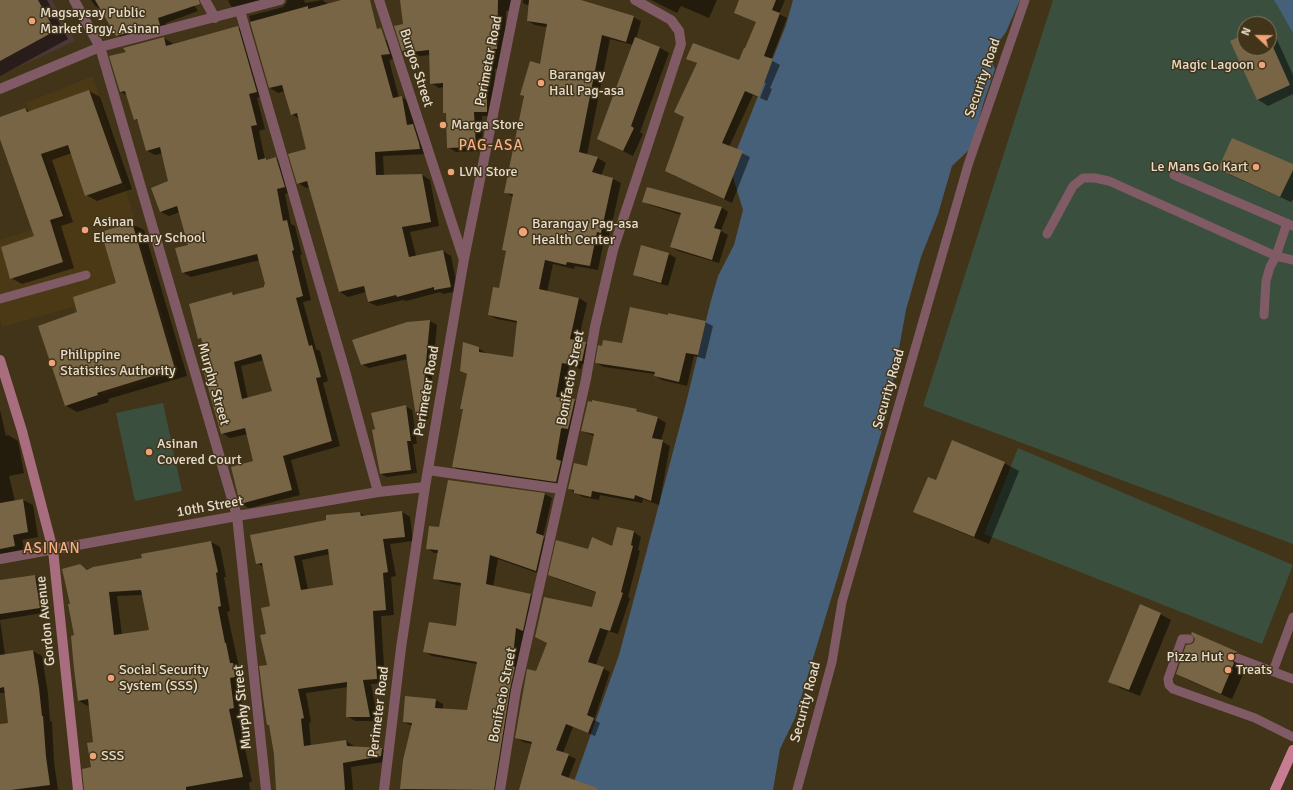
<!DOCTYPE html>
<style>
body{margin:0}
#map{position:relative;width:1293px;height:790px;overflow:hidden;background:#423418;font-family:Signika,sans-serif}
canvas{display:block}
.north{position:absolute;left:1237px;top:16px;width:40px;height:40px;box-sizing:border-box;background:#423418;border:1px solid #837760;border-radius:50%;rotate:292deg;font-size:11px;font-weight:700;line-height:16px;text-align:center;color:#e5dccd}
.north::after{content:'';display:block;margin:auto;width:14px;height:18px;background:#f0a378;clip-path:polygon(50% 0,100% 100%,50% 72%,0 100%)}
</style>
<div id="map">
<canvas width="1293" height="790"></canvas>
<div class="north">N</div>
</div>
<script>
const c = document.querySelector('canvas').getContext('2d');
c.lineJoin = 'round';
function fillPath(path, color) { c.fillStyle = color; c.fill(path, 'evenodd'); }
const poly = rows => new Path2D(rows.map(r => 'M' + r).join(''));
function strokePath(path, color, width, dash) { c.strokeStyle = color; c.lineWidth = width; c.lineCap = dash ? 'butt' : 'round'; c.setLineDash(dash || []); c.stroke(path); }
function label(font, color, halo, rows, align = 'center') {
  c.font = font + ' Signika,sans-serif'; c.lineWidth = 3; c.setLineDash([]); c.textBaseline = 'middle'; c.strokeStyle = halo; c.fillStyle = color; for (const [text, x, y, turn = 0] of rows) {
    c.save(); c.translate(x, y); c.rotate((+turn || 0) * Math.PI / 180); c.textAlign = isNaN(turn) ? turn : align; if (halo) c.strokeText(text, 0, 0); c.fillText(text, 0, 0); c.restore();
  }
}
const commercial = poly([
 [0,0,52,0,75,41,0,75]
]);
const built = poly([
 [93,76,179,372,102,396,73,307,2,327,0,320,0,240,66,219,26,103]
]);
const green = poly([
 [1053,0,1293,0,1293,544,923,406],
 [1245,24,1269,24,1269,48,1245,48],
 [163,403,182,491,135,501,116,413],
 [1018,448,1293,565,1262,644,984,534]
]);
const water = poly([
 [793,0,1020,0,1006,32,989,55,995,69,984,101,971,148,952,166,938,214,921,257,906,310,887,414,795,718,780,749,773,790,571,790,619,655,687,399,710,304,718,276,734,245,743,210,730,167,786,25],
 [1274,0,1293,0,1293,33,1280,10]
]);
const shadow = poly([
 [0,0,47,0,68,39,0,76],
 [91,0,191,0,198,11,166,23,168,29,126,40,117,35,102,10,95,6],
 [228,0,279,0,239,10,231,6],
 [287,0,304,0,305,3,322,0,328,4,345,0,360,0,378,40,384,39,393,43,397,58,389,60,399,98,402,97,410,102,415,126,421,130,428,154,383,156,384,176,422,175,430,180,439,226,410,232,416,256,443,251,451,256,458,291,443,294,440,292,406,301,403,300,377,306,368,302,366,292,348,297,340,292,310,187,306,188,298,183,307,149,299,119,292,114,285,91,278,93,270,88,249,16,283,7,287,2],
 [401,0,519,0,516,9,506,11,505,53,501,69,495,69,494,116,482,116,483,151,456,152,448,147,447,114,444,112,444,87,439,88,431,83,430,55,420,56,416,54,411,55,403,50,404,25],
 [523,0,577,0,633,17,641,21,636,39,660,48,669,53,640,132,643,134,633,156,608,144,633,45,610,39,587,155,598,158,606,163,601,176,613,179,621,183,609,237,605,236,598,270,575,266,574,269,553,264,547,292,579,298,587,303,578,342,585,343,593,348,590,365,582,364,581,369,569,366,564,399,574,400,582,405,569,434,564,463,564,486,460,471,453,466,464,410,461,408,468,375,461,371,478,348,486,353,486,354,513,358,518,323,497,319,489,315,499,289,507,252,503,250,513,197,505,192,525,97,521,95,541,65,547,27,535,25,528,21,530,6,523,3],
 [651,0,717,0,709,18,681,6,677,13],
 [740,0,785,0,779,14,787,18,771,60,780,65,770,88,772,89,767,101,760,98,766,83,764,83,758,97,753,95,729,147,750,157,732,203,673,175,698,64,688,58,739,61,746,49,757,22,735,13],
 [237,27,246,32,264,96,257,98,265,129,259,131,265,159,268,160,276,158,284,163,292,192,285,194,291,224,295,226,302,255,300,255,311,300,303,302,316,349,320,351,328,381,323,383,340,446,291,460,300,495,249,508,241,504,232,467,254,462,248,434,230,438,222,433,211,372,203,340,199,338,232,293,236,295,265,287,266,285,260,260,191,277,182,272,189,246,180,212,169,216,161,212,169,182,163,153,155,155,146,150,138,121,135,119,128,96,121,92,127,52,164,38,172,43,172,45],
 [264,360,273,392,248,399,241,366],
 [1269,30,1274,33,1293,75,1293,94,1268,106,1257,99,1231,42,1245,35,1245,48,1269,48],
 [89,91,100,97,132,189,97,201,86,195,72,153,52,160,73,222,61,226,74,268,22,284,11,278,35,237,0,136,0,118,25,109,31,112],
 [1293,165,1293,199,1291,202,1230,175,1220,169],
 [643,201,721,207,728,212,721,231,728,235,719,263,678,251,671,247,681,215,650,205],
 [132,224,144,230,187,376,108,399,109,402,77,412,66,406,79,313,118,283],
 [669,254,676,258,668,286,641,278,634,274],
 [669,316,705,322,713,326,705,359,694,356,687,386,662,380,655,376,655,374,604,367,596,363,603,347,623,344],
 [430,321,437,325,428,419,424,419,417,415,408,359,369,368,362,364,407,323],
 [405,406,412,410,417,444,413,444,417,473,387,477,381,474,376,430],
 [0,410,6,436,8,435,18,441,24,473,9,476,15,501,23,500,33,505,38,537,22,540,25,551,0,556],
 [636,410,643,414,658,418,666,423,661,441,670,446,659,505,643,499,642,503,600,495,599,500,583,497,569,489,588,467,594,436,582,431],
 [1004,463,1019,471,989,544,929,519,915,511,936,481],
 [449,481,545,494,552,498,543,537,551,541,543,575,498,559,493,587,531,595,538,599,530,635,524,632,502,790,404,790,401,788,412,726,404,722,436,700,443,704,443,709,468,711,477,664,432,656,424,651,457,628,462,586,442,582,434,578,439,553,434,553,427,548,440,528],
 [402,512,410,517,413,541,390,544,396,576,391,577,394,615,381,616,385,683,371,684,378,721,355,721,347,716,348,687,306,693,311,722,309,723,311,746,346,741,354,746,354,748,382,749,390,754,390,761,351,767,353,790,278,790,275,754,270,726,268,725,267,634,271,607,263,567,257,563,327,521,360,513,366,516],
 [330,554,334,586,308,590,302,560],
 [618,528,634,532,641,537,638,550,640,551,628,597,630,598,618,634,608,631,596,665,610,672,594,720,600,723,595,736,573,727,563,753,576,759,568,779,577,790,520,790,533,744,523,742,516,737,537,672,593,608,597,593,557,579,550,575,588,550,612,547],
 [211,542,220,547,226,577,224,577,230,611,227,612,239,667,242,669,244,681,239,682,243,713,238,714,252,782,249,782,250,790,85,790,92,768,94,743,90,705,88,706,79,701,72,605,80,565,88,570,143,559,143,555],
 [143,595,150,631,122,635,117,596],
 [35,576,43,581,48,612,0,620,5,655,33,651,42,656,48,694,50,721,52,722,54,762,58,790,0,790,0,725,10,723,5,693,0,693,0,581],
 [1160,614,1171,620,1140,696,1120,688,1109,681],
 [1192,633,1247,658,1242,662,1242,666,1245,670,1232,699,1188,680,1177,674,1192,645,1195,642,1196,638]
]);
const building = poly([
 [0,0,38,0,55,31,0,61],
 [95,0,199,0,200,4,158,18,160,25,116,36],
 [341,0,370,0,377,29,381,28,390,54,381,55,393,98,402,96,407,125,413,124,419,143,420,149,375,152,376,175,422,174,431,222,402,227,409,257,443,250,451,287,434,290,434,287,397,297,396,295,368,302,364,286,339,292,307,181,297,184,288,154,306,149,297,113,291,115,282,85,269,88,250,22,308,6,308,9],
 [400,0,498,0,497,49,493,49,493,65,487,65,487,112,474,112,476,147,447,148,446,113,443,113,443,83,430,84,429,50,411,52,411,49,402,51,394,26,403,24],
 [529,0,581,0,634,16,626,42,602,35,579,152,598,157,592,172,613,178,601,233,597,232,590,266,567,262,566,265,545,260,539,289,579,298,570,339,586,342,582,361,574,360,573,365,562,363,556,397,575,399,568,429,562,428,561,429,556,459,561,461,556,482,452,467,463,409,460,409,467,374,460,371,463,342,479,347,479,352,513,357,517,321,488,315,493,287,499,288,506,251,502,250,513,194,504,193,524,96,520,95,530,61,540,64,547,24,527,21],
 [739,0,776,0,772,10,780,13,764,56,773,59,759,97,745,91,722,143,743,151,724,199,665,171,684,117,674,112,697,63,686,59,693,43,739,60,744,48,745,48,756,22,734,13],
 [238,26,257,92,249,94,257,125,251,126,258,160,266,158,266,160,276,157,285,187,277,189,283,221,287,220,294,250,292,251,303,296,296,298,309,346,312,345,321,377,316,378,332,441,283,456,292,490,240,504,231,467,253,461,245,428,221,434,204,373,210,371,201,338,198,339,189,304,232,292,233,295,264,287,264,285,265,284,257,254,182,273,175,248,188,245,177,206,160,212,151,188,168,181,160,147,146,151,137,119,134,120,125,91,120,92,109,56,126,52,123,48,164,37,166,46],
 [261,354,272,391,242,399,234,362],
 [1245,34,1245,48,1269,48,1269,38,1290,85,1257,100,1230,41],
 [635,37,660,47,631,126,634,128,623,151,597,139],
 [89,90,122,183,85,196,68,145,41,154,63,216,50,220,63,262,10,279,1,247,34,236,0,139,0,117,25,108,27,112],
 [1232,138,1293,164,1293,170,1280,197,1218,169],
 [647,187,722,207,714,228,721,230,712,260,670,247,681,213,642,202],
 [132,222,175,369,97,393,98,395,65,406,38,326,77,312,73,297,116,283,101,232],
 [641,245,669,253,661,283,633,275],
 [630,307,668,315,668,313,706,321,698,355,686,353,679,382,654,376,655,372,595,363,598,345,602,346,603,340,622,343],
 [430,320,421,416,416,416,406,354,361,365,352,340,407,322],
 [592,400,637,409,636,411,658,417,652,438,663,440,651,501,635,495,634,499,592,491,591,497,574,493,574,490,568,489,574,463,587,466,594,434,581,431,588,401,592,402],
 [406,405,411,441,407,441,411,470,380,474,372,430,375,429,371,413],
 [952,440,1005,462,974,537,913,512,928,477,936,480],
 [448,480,545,493,536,533,544,536,536,571,490,555,486,584,531,594,523,631,516,628,512,666,515,667,510,689,494,790,400,789,403,760,412,723,403,722,405,696,436,699,435,708,467,710,477,662,423,652,429,622,456,626,461,583,433,579,438,550,426,549,429,526,439,527],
 [23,499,28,532,13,535,15,546,0,549,0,503],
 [402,511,405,537,383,539,388,572,383,573,386,610,373,611,377,679,363,680,370,717,346,717,347,682,298,689,304,718,301,719,304,746,346,740,347,746,382,748,381,756,343,763,345,790,276,790,274,754,269,725,267,725,264,705,259,666,267,665,260,635,266,634,261,608,270,606,262,563,256,564,250,535,326,520,326,515,360,512,361,516],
 [328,549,333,585,301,590,294,556],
 [617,527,634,531,631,545,633,546,621,592,623,593,610,631,600,628,588,662,604,667,587,715,594,718,588,733,566,724,556,750,569,754,561,775,597,788,597,790,519,790,532,742,515,738,527,669,536,671,547,643,535,637,544,597,592,607,596,592,548,575,556,540,588,549,592,537,612,546],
 [211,541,218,572,216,573,221,606,218,607,225,643,226,643,230,663,233,663,235,677,230,678,234,708,229,709,243,777,186,787,186,790,84,790,82,769,91,767,87,743,93,742,88,699,78,701,74,669,71,636,74,635,68,604,70,604,62,569,80,564,87,570,93,567,142,558,141,554],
 [141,590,149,630,114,635,109,592],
 [35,575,40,608,0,614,0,580],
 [1140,604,1161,613,1129,690,1108,682],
 [1192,632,1238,652,1234,653,1232,656,1231,659,1234,663,1221,694,1176,674,1186,645,1192,644,1194,642,1195,639,1191,634],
 [33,650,39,688,42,716,43,716,46,757,50,785,11,790,0,790,0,724,8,723,4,687,0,688,0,655]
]);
const service = poly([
 [1174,175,1293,226],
 [1047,234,1073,186,1083,178,1095,178,1109,181,1276,256,1293,260],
 [0,299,86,275],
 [1264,315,1266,281,1270,267,1276,256,1287,223],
 [1189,639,1182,639,1168,679,1169,685,1173,689,1255,718,1293,737],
 [1237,658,1293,679],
 [1273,671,1293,617],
 [797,790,832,662,842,602,968,165,1025,0]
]);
const minor = poly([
 [74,0,100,47,237,516,266,790],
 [205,0,215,18],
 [379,0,463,257],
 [240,11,345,371,378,492],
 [0,89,100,47,280,0],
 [428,470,561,489],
 [0,559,237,516,378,492,425,487],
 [384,790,401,648,425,487,464,259,516,0],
 [500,790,516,690,586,379,595,327,613,250,681,44,679,31,671,20,635,0]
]);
const secondary = poly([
 [0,360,22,431,53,550,78,790]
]);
const primary = poly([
 [1275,790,1293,750]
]);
const markers = [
 [32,21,4,"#f0a378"],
 [1262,65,4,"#f0a378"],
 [541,83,4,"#f0a378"],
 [443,125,4,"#f0a378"],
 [1256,167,4,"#f0a378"],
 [451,172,4,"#f0a378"],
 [85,230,4,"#f0a378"],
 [523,232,5,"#f0a378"],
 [52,363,4,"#f0a378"],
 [149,452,4,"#f0a378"],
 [1231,657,4,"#f0a378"],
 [1228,670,4,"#f0a378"],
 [111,678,4,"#f0a378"],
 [93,756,4,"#f0a378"]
];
const poiNames = [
 ["Magsaysay Public",40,13],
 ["Market Brgy. Asinan",40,29],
 ["Magic Lagoon",1254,65,"right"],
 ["Barangay",549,75],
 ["Hall Pag-asa",549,91],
 ["Marga Store",451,125],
 ["Le Mans Go Kart",1248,167,"right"],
 ["LVN Store",459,172],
 ["Asinan",93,222],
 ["Elementary School",93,238],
 ["Barangay Pag-asa",532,224],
 ["Health Center",532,240],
 ["Philippine",60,355],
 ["Statistics Authority",60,371],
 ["Asinan",157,444],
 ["Covered Court",157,460],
 ["Pizza Hut",1223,657,"right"],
 ["Social Security",119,670],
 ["System (SSS)",119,686],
 ["Treats",1236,670],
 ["SSS",101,756]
];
const streetNames = [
 ["Perimeter Road",489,61,-79],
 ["Burgos Street",416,68,72],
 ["Security Road",983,78,-71],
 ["Bonifacio Street",571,378,-79],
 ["Murphy Street",213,384,74],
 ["Security Road",889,389,-74],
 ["Perimeter Road",427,391,-80],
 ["10th Street",210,507,-10],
 ["Gordon Avenue",46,621,-96],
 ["Bonifacio Street",503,695,-79],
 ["Security Road",806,702,-75],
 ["Murphy Street",243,707,-96],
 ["Perimeter Road",379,712,-83]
];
const neighbourhoodNames = [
 ["PAG-ASA",491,146],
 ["ASINAN",52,549]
];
fillPath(commercial, '#4c3834');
fillPath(built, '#4b3916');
fillPath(green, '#3b4f3e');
fillPath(water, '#476079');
fillPath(shadow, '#0007');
fillPath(building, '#776546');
strokePath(service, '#805b65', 9);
strokePath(minor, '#805b65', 10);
strokePath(secondary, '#a86e7f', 10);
strokePath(primary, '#c67d92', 10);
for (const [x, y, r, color] of markers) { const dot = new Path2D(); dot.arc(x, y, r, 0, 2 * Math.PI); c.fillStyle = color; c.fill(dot); strokePath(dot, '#423418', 1.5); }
label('14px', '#e5dccd', '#423418', poiNames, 'left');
label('14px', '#e5dccd', '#423418', streetNames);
c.letterSpacing = '1px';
label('15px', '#f7af87', '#423418', neighbourhoodNames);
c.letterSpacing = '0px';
</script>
